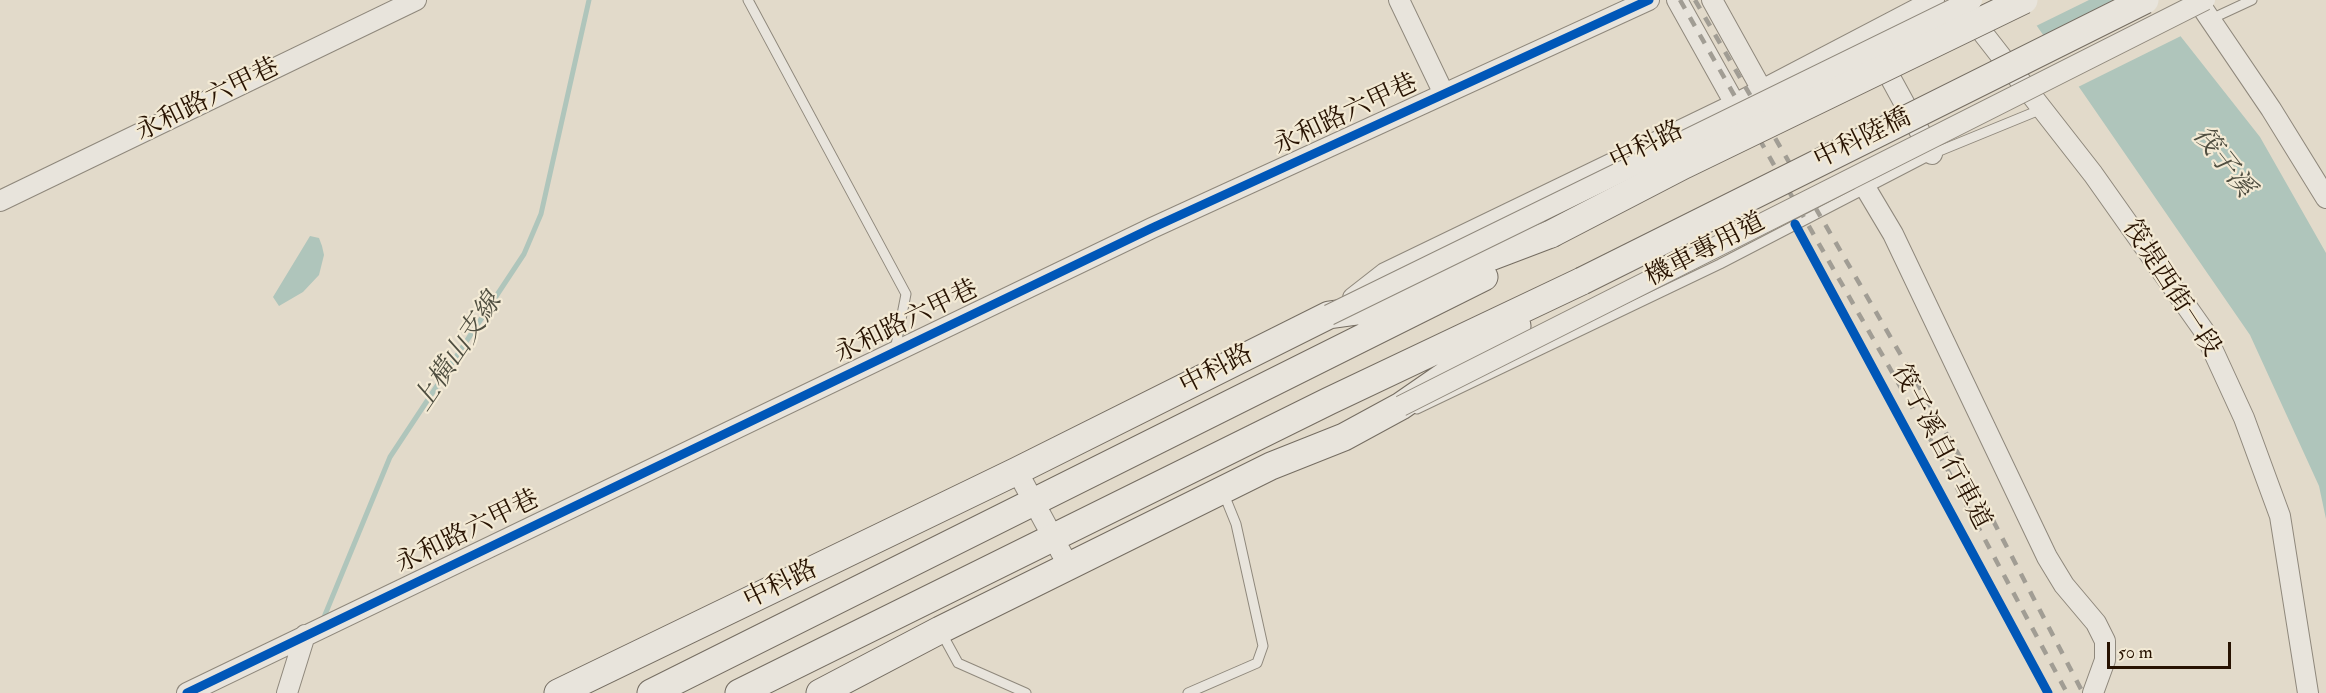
<!DOCTYPE html>
<meta charset="utf-8">
<style>
body{margin:0}
#map{position:relative;width:2326px;height:693px;overflow:hidden;background:#e2daca;font-family:"IM FELL Double Pica",serif}
canvas{display:block}
.scale{position:absolute;left:2107px;top:642px;width:124px;height:27px;box-sizing:border-box;border:3px solid #271201;border-top:0;padding-left:8px;font-size:18px;line-height:21px;white-space:nowrap;color:#271201;-webkit-text-stroke:4px #f3ead5;paint-order:stroke}
</style>
<div id="map">
<canvas width="2326" height="693"></canvas>
<div class="scale">50 m</div>
</div>
<script>
const c = document.querySelector('canvas').getContext('2d');
c.lineJoin = 'round';
function fillPath(path, color) { c.fillStyle = color; c.fill(path, 'evenodd'); }
const poly = rows => new Path2D(rows.map(r => 'M' + r).join(''));
function strokePath(path, color, width, dash) { c.strokeStyle = color; c.lineWidth = width; c.lineCap = dash ? 'butt' : 'round'; c.setLineDash(dash || []); c.stroke(path); }
function label(font, color, halo, rows, align = 'center') {
  c.font = font + ' "IM FELL Double Pica","Noto Serif TC",serif'; c.lineWidth = 4.5; c.setLineDash([]); c.textBaseline = 'middle'; c.strokeStyle = halo; c.fillStyle = color; for (const [text, x, y, turn = 0] of rows) {
    c.save(); c.translate(x, y); c.rotate((+turn || 0) * Math.PI / 180); c.textAlign = isNaN(turn) ? turn : align; if (halo) c.strokeText(text, 0, 0); c.fillText(text, 0, 0); c.restore();
  }
}
const water = poly([
 [2019,0,2152,0,2260,137,2326,253,2326,519,2319,486,2250,335],
 [310,236,319,238,322,246,324,255,319,275,303,292,279,306,273,297]
]);
const pier = poly([
 [2016,0,2089,0,2034,27],
 [2156,0,2183,35,2076,88,2041,38]
]);
const stream = poly([
 [322,622,390,457,524,254,541,214,589,0]
]);
const lane = poly([
 [748,0,906,294,895,350],
 [2211,19,2252,0],
 [1417,409,1720,264,1932,154,2042,109],
 [941,632,958,663,1026,693],
 [1188,693,1257,663,1263,646,1236,524,1223,492]
]);
const street = poly([
 [1399,0,1444,94],
 [1677,0,1735,104],
 [1712,0,1762,90],
 [2197,0,2271,109,2326,198],
 [1968,14,2093,174,2204,331,2244,418,2280,516,2308,693],
 [1879,57,1932,154],
 [1865,187,1893,234,2047,557,2064,585,2096,623,2105,641,2105,660,2093,693],
 [0,201,416,0],
 [1353,298,1385,273,1735,104,1934,0],
 [1017,471,1069,567],
 [187,693,1152,228,1649,0],
 [287,693,305,635]
]);
const secondary = poly([
 [558,693,1017,471,1329,315,1372,309,1480,261,1551,234],
 [651,693,1484,277],
 [739,693,1329,401,1582,281],
 [820,693,940,630,1271,466,1344,437,1401,406,1517,326]
]);
const rail = poly([
 [1680,0,1945,465,2067,693],
 [1695,0,1960,457,2083,693]
]);
const streetBridge = poly([
 [1329,315,1972,0],
 [1401,406,2205,0]
]);
const secondaryBridge = poly([
 [1551,234,1684,165,2024,0],
 [1582,281,2145,0]
]);
const cycleway = poly([
 [1795,224,2048,693],
 [187,693,1152,228,1649,0]
]);
const streetNames = [
 ["永和路六甲巷",208,101,-26],
 ["永和路六甲巷",1346,116,-25],
 ["中科陸橋",1863,140,-26],
 ["中科路",1647,147,-26],
 ["機車專用道",1706,251,-27],
 ["筏堤西街一段",2170,289,57],
 ["永和路六甲巷",907,323,-26],
 ["中科路",1217,371,-27],
 ["筏子溪自行車道",1940,448,62],
 ["永和路六甲巷",468,533,-26],
 ["中科路",781,586,-26]
];
const waterNames = [
 ["筏子溪",2222,163,52],
 ["上橫山支線",459,353,-56]
];
fillPath(water, '#afc5bb');
fillPath(pier, '#e2daca');
strokePath(stream, '#afc5bb', 5);
strokePath(lane, '#8f887c', 11);
strokePath(street, '#8f887c', 22);
strokePath(secondary, '#756d62', 29);
strokePath(lane, '#e8e4dc', 9);
strokePath(street, '#e8e4dc', 20);
strokePath(secondary, '#e8e4dc', 27);
strokePath(rail, '#a19d94', 4.5, [10, 10]);
strokePath(streetBridge, '#8f887c', 22, []);
strokePath(secondaryBridge, '#756d62', 29, []);
strokePath(streetBridge, '#e8e4dc', 20);
strokePath(secondaryBridge, '#e8e4dc', 27);
strokePath(cycleway, '#0057b8', 9);
label('26px', '#271201', '#f3ead5', streetNames);
label('italic 27px', '#4f4e40', '#f3ead5', waterNames);
</script>
